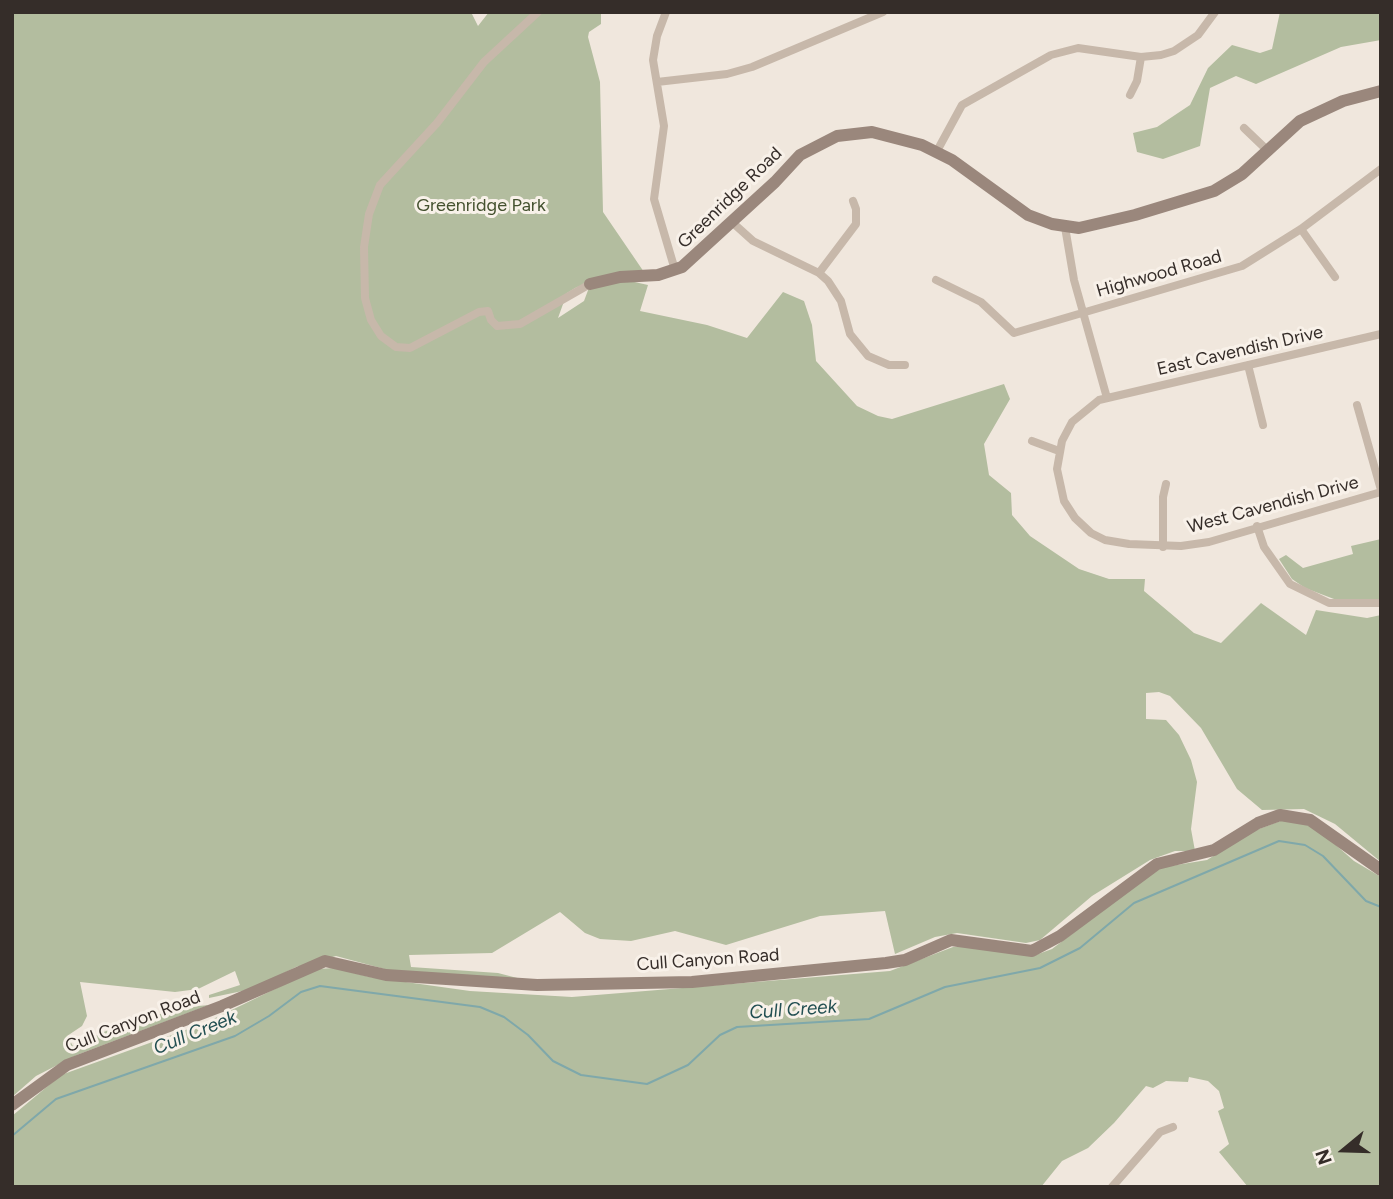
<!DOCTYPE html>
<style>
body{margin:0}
#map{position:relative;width:1393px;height:1199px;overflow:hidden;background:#f0e7dd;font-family:Figtree,sans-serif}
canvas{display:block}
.frame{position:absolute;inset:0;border:14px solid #352d29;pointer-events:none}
.north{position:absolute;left:1309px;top:1115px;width:70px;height:70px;-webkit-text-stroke:5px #f8f1e9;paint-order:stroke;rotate:251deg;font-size:19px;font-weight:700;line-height:28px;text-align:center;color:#352d29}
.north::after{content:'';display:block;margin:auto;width:24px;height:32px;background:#352d29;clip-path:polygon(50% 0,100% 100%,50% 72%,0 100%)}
</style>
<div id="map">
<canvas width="1393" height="1199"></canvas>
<div class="frame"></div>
<div class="north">N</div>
</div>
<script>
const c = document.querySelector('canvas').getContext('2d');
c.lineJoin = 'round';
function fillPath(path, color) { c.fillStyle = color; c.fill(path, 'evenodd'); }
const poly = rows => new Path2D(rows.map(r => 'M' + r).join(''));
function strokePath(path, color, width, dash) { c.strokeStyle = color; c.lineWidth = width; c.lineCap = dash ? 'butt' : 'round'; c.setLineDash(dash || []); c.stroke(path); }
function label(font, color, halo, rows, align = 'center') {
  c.font = font + ' Figtree,sans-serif'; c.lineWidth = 6; c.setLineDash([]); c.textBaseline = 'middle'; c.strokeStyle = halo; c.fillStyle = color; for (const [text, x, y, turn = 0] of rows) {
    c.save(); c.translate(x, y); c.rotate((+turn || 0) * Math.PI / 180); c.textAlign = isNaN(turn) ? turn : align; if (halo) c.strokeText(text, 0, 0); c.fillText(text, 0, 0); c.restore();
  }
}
const green = poly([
 [12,12,471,12,478,26,489,12,601,12,601,24,589,32,588,37,600,82,603,212,646,275,577,287,567,293,558,318,584,301,590,285,630,281,648,285,640,311,707,325,747,338,783,292,804,301,812,325,816,361,857,406,878,416,892,419,1004,384,1010,399,984,444,989,475,1011,493,1012,515,1030,536,1079,569,1109,579,1145,579,1144,591,1194,633,1221,643,1261,603,1306,635,1316,610,1367,618,1381,615,1381,862,1335,824,1304,809,1262,810,1237,789,1201,728,1170,696,1159,692,1146,693,1146,719,1166,720,1179,735,1191,760,1197,782,1191,829,1195,851,1175,851,1150,860,1092,896,1040,940,1026,943,957,933,935,937,895,954,885,911,820,916,726,945,675,931,631,941,600,939,585,933,560,912,492,953,409,955,411,967,498,973,521,979,392,971,336,956,296,967,252,989,209,998,209,995,240,985,235,971,198,989,175,992,80,982,87,1016,82,1026,67,1036,73,1046,126,1022,189,1007,209,1005,77,1055,36,1076,12,1097],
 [1280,12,1381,12,1381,40,1341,47,1256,84,1236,76,1210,88,1200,146,1163,159,1137,152,1133,133,1157,127,1190,105,1208,68,1232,45,1260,53,1272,49],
 [1381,539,1381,600,1334,599,1305,588,1292,579,1279,559,1286,555,1303,568,1353,554,1351,546],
 [1283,820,1312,824,1354,861,1381,877,1381,1187,1248,1187,1219,1152,1229,1144,1218,1111,1224,1108,1219,1091,1208,1081,1189,1077,1188,1082,1166,1081,1153,1088,1146,1086,1114,1123,1088,1148,1062,1161,1041,1187,12,1187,12,1116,61,1075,205,1023,316,969,334,968,370,977,470,991,572,997,890,971,953,947,972,946,1033,956,1052,949,1158,868,1207,860,1251,832]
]);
const stream = poly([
 [12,1136,56,1099,235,1036,269,1016,301,992,320,986,480,1007,504,1017,528,1035,553,1061,581,1075,647,1084,688,1065,720,1035,737,1027,869,1019,945,987,1040,968,1080,948,1134,903,1279,841,1305,845,1323,856,1366,901,1381,907]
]);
const street = poly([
 [538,12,484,62,437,123,380,185,369,214,364,247,365,298,371,320,381,336,396,347,410,348,479,312,488,311,491,320,497,326,520,324,590,284],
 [666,12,657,36,653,60,664,126,654,199,675,270],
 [657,82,727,74,752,67,883,12],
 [1130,95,1137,81,1141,57],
 [1244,128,1267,150],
 [937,151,962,105,1051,55,1078,48,1141,57,1161,55,1174,51,1198,35,1215,12],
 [733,223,753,241,819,273,828,281,841,301,850,334,868,356,889,365,905,365],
 [1065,227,1074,280,1107,398],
 [1301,229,1335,277],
 [819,273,856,224,856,209,853,201],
 [936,280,981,302,1014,333,1242,266,1301,229,1381,169],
 [1381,334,1099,400,1072,422,1062,441,1057,469,1064,501,1075,518,1091,533,1105,540,1129,544,1181,546,1209,542,1381,492],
 [1248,365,1263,425],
 [1357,405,1381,490],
 [1032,441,1059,451],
 [1257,526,1264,547,1290,584,1329,603,1381,603],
 [1163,547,1163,497,1166,484],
 [1112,1187,1160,1132,1173,1127]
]);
const secondary = poly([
 [590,284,620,277,658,275,682,267,775,182,800,155,837,136,872,132,922,145,952,160,1028,215,1052,224,1079,228,1135,215,1214,191,1242,174,1300,121,1343,101,1381,91],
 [12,1105,67,1065,222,1006,325,961,386,975,537,985,692,982,886,963,905,960,951,940,1032,951,1060,936,1157,864,1214,850,1258,823,1280,815,1310,820,1381,870]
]);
const streetNames = [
 ["Greenridge Road",730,198,-44],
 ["Highwood Road",1159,274,-16],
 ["East Cavendish Drive",1240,351,-13],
 ["West Cavendish Drive",1273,505,-15],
 ["Cull Canyon Road",708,960,-4],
 ["Cull Canyon Road",133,1022,-21]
];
const parkNames = [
 ["Greenridge Park",481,206]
];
const waterNames = [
 ["Cull Creek",793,1010,-4],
 ["Cull Creek",195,1033,-22]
];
fillPath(green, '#b3bd9f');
strokePath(stream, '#7fa8aa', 2);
strokePath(street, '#c7b8aa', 8);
strokePath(secondary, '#9a877c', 12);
label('18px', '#352d29', '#f8f1e9', streetNames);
label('18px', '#44512f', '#f8f1e9', parkNames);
label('italic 19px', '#224f52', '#f8f1e9', waterNames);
</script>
